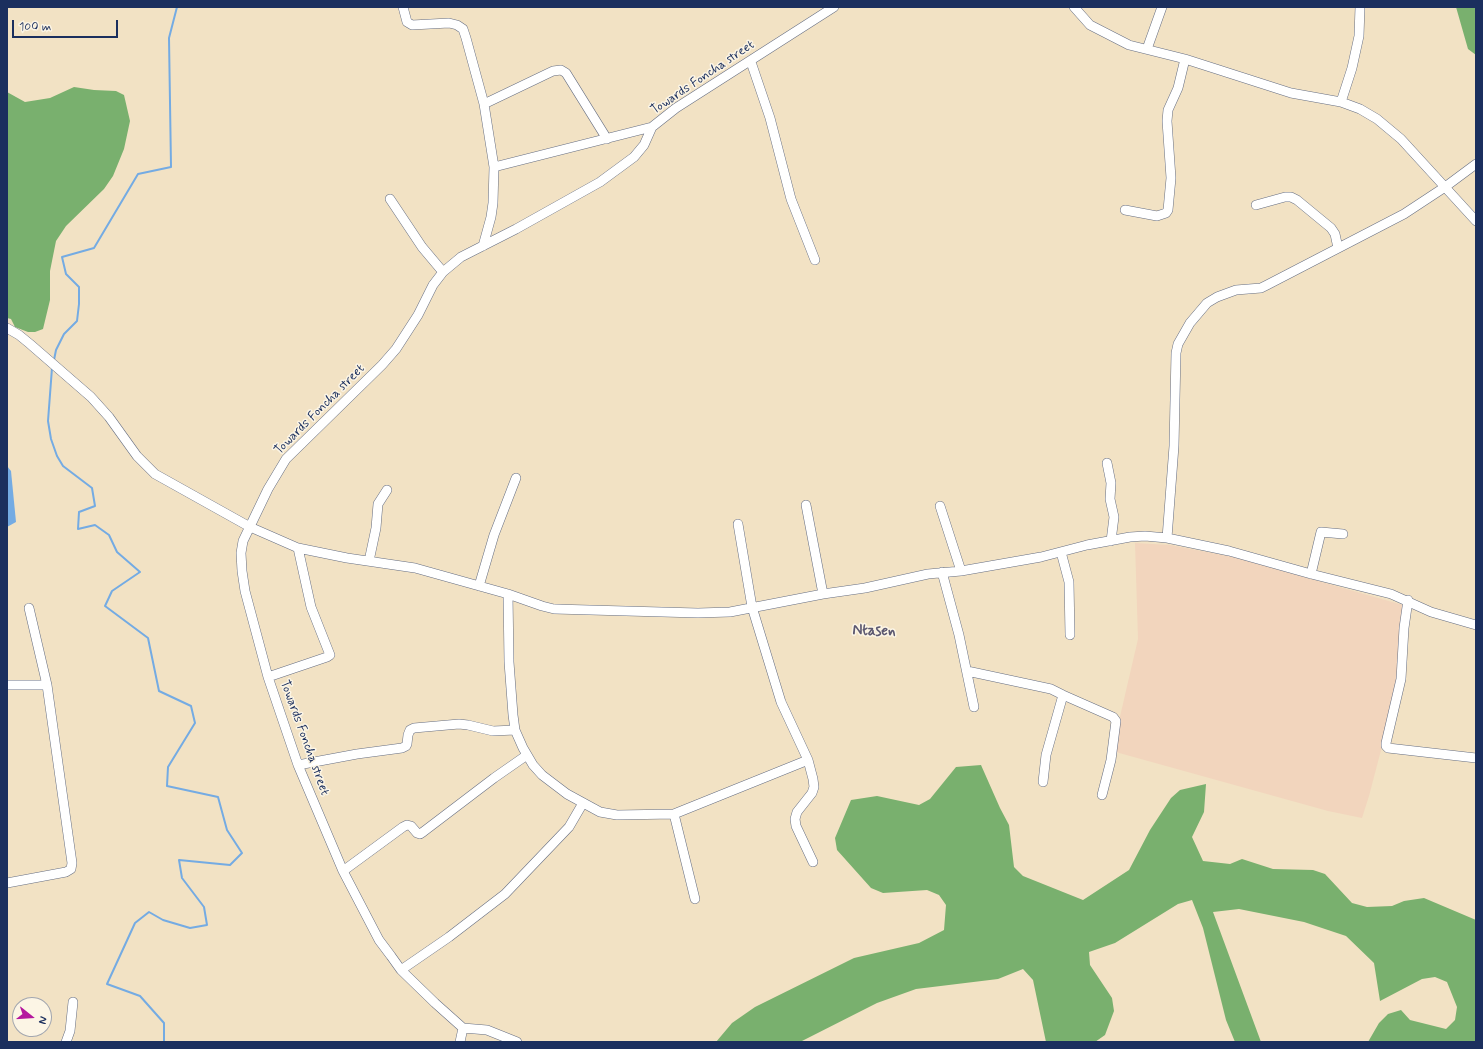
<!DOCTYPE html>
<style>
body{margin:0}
#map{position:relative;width:1483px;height:1049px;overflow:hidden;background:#f2e2c4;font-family:Mynerve,sans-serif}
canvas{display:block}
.frame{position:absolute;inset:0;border:8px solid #1b2f5e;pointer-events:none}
.north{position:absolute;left:12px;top:997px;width:40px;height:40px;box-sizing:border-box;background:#fcf5e5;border:1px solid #a2a6af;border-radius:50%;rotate:107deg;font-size:11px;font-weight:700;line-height:16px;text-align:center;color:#1b2f5e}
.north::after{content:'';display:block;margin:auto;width:14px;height:18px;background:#b5179e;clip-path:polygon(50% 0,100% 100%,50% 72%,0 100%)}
.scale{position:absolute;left:12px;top:20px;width:106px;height:18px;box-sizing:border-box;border:2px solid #1b2f5e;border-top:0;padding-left:5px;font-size:12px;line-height:14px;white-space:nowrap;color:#1b2f5e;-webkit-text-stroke:3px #fcf5e5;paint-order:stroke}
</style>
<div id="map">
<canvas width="1483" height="1049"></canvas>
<div class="frame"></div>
<div class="north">N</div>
<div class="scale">100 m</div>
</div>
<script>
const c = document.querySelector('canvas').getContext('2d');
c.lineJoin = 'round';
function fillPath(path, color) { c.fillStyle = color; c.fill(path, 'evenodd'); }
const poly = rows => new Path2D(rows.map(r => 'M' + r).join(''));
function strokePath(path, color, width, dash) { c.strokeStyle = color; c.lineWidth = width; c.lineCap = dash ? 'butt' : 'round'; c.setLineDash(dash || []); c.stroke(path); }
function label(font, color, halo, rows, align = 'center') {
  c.font = font + ' Mynerve,sans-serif'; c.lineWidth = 3; c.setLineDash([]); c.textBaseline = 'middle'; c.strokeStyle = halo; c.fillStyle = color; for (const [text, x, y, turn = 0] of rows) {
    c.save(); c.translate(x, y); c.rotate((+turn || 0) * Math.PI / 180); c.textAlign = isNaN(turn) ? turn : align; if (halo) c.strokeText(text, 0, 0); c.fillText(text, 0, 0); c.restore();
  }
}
const built = poly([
 [1135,543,1170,545,1233,557,1403,605,1401,674,1369,796,1362,818,1328,811,1112,751,1138,639]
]);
const forest = poly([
 [1456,7,1476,7,1476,55,1468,49],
 [74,87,94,90,116,91,124,95,130,121,124,149,113,176,104,189,66,226,56,241,50,271,50,300,43,329,35,332,28,332,15,327,11,319,7,318,7,92,25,102,50,98],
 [981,765,1000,808,1009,825,1014,867,1023,876,1083,900,1129,870,1150,830,1171,798,1180,790,1206,784,1204,812,1192,837,1203,861,1230,864,1242,859,1273,869,1313,870,1325,874,1352,903,1367,907,1392,906,1404,901,1424,898,1476,920,1476,1042,1368,1042,1379,1023,1388,1014,1401,1010,1410,1020,1446,1029,1455,1020,1457,1007,1447,982,1435,977,1422,979,1380,1001,1374,963,1346,936,1304,922,1239,909,1213,912,1261,1042,1235,1042,1226,1020,1203,928,1192,900,1178,904,1115,943,1089,952,1090,965,1112,998,1114,1011,1105,1035,1095,1042,1046,1042,1033,980,1023,969,998,979,916,989,877,1003,800,1042,716,1042,732,1023,755,1007,854,958,919,943,944,930,946,905,939,895,927,890,883,893,871,888,837,850,835,838,851,800,877,796,919,805,930,799,956,767]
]);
const water = poly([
 [7,466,11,471,16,522,7,527]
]);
const stream = poly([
 [54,360,56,350,64,334,77,321,79,304,79,287,66,274,62,257,94,248,138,174,171,167,169,38,177,7],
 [52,368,48,421,51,439,57,456,63,466,92,488,95,506,79,512,78,529,95,525,109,535,117,552,140,572,112,591,105,606,148,638,159,691,191,706,195,723,168,767,167,786,218,797,227,830,242,853,230,865,179,860,182,878,204,907,207,925,190,928,163,920,149,912,135,923,107,984,140,996,164,1023,164,1042]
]);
const minor = poly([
 [403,7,407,22,412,25,449,23,457,25,463,29,466,38,484,104,494,167,493,203,491,217,483,246],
 [1074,7,1090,25,1129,45,1185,59,1291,93,1341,102,1360,109,1377,119,1401,139,1476,221],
 [1147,49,1162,7],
 [751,62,770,118,791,199,815,260],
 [1341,102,1352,68,1359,36,1360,7],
 [484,104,553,71,561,70,566,73,607,139],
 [494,167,652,127],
 [390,199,422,247,443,272],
 [1256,205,1285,197,1291,197,1297,200,1331,228,1335,234,1338,248],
 [1125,210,1157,216,1166,213,1168,210,1171,178,1167,121,1168,110,1178,88,1185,59],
 [7,328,19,335,30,344,91,397,109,417,137,456,155,474,250,527,298,548,347,558,415,568,508,594,542,606,554,609,698,613,730,612,823,594,865,588,928,574,961,571,1041,557,1087,545,1130,537,1145,536,1167,538,1229,551,1311,574,1391,594,1431,612,1476,625],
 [1107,463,1111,483,1110,499,1114,517,1111,541],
 [806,505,823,594],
 [940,506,961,571],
 [738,524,752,607,781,702,808,760,813,779,814,787,812,793,797,812,795,819,796,826,813,862],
 [1167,538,1174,446,1176,353,1178,344,1190,323,1207,303,1217,297,1236,290,1261,288,1267,285,1404,214,1445,187,1476,164],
 [1061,552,1069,582,1070,635],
 [369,561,376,528,378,504,387,490],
 [942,572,959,635,974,707],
 [1311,574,1321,532,1343,534],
 [479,586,494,535,516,478],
 [508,594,509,662,513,715,515,730,523,748,533,765,542,775,567,794,600,812,617,815,674,814,695,899],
 [1408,600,1404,628,1401,679,1386,743,1386,746,1388,748,1476,758],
 [967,671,1051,689,1063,695,1046,755,1043,782],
 [268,677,327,657,330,655,311,607,298,548],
 [7,685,47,685],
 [1063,695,1113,717,1116,721,1111,760,1102,795],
 [298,765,357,754,402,748,406,746,407,744,408,735,410,730,414,728,459,724,468,725,493,731,515,730],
 [674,814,808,760],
 [343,871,403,827,407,825,411,826,417,833,420,834,423,832,494,778,527,755],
 [7,883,66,872,71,869,72,863,47,685,29,608],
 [401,970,449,937,505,894,569,827,583,803],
 [463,1028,487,1030,517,1042],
 [66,1042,70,1031,73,1002],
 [460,1042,463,1028,435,1003,401,970,391,956,379,940,343,871,298,765,268,677,245,591,242,571,241,553,243,541,268,489,286,459,382,365,396,349,418,315,433,285,443,272,461,257,516,229,600,182,634,157,644,145,652,127,676,108,834,7]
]);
const streetNames = [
 ["Towards Foncha street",703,78,-34],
 ["Towards Foncha street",320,410,-45],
 ["Towards Foncha street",304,738,70]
];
const quarterNames = [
 ["Ntasen",874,632]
];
fillPath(built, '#f2d5bd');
fillPath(forest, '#79b06e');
fillPath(water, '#74abe3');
strokePath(stream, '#74abe3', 2);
strokePath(minor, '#666e82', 10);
strokePath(minor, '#fff', 9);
label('13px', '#1b2f5e', '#fcf5e5', streetNames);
label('bold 15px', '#5c5870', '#fcf5e5', quarterNames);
</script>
